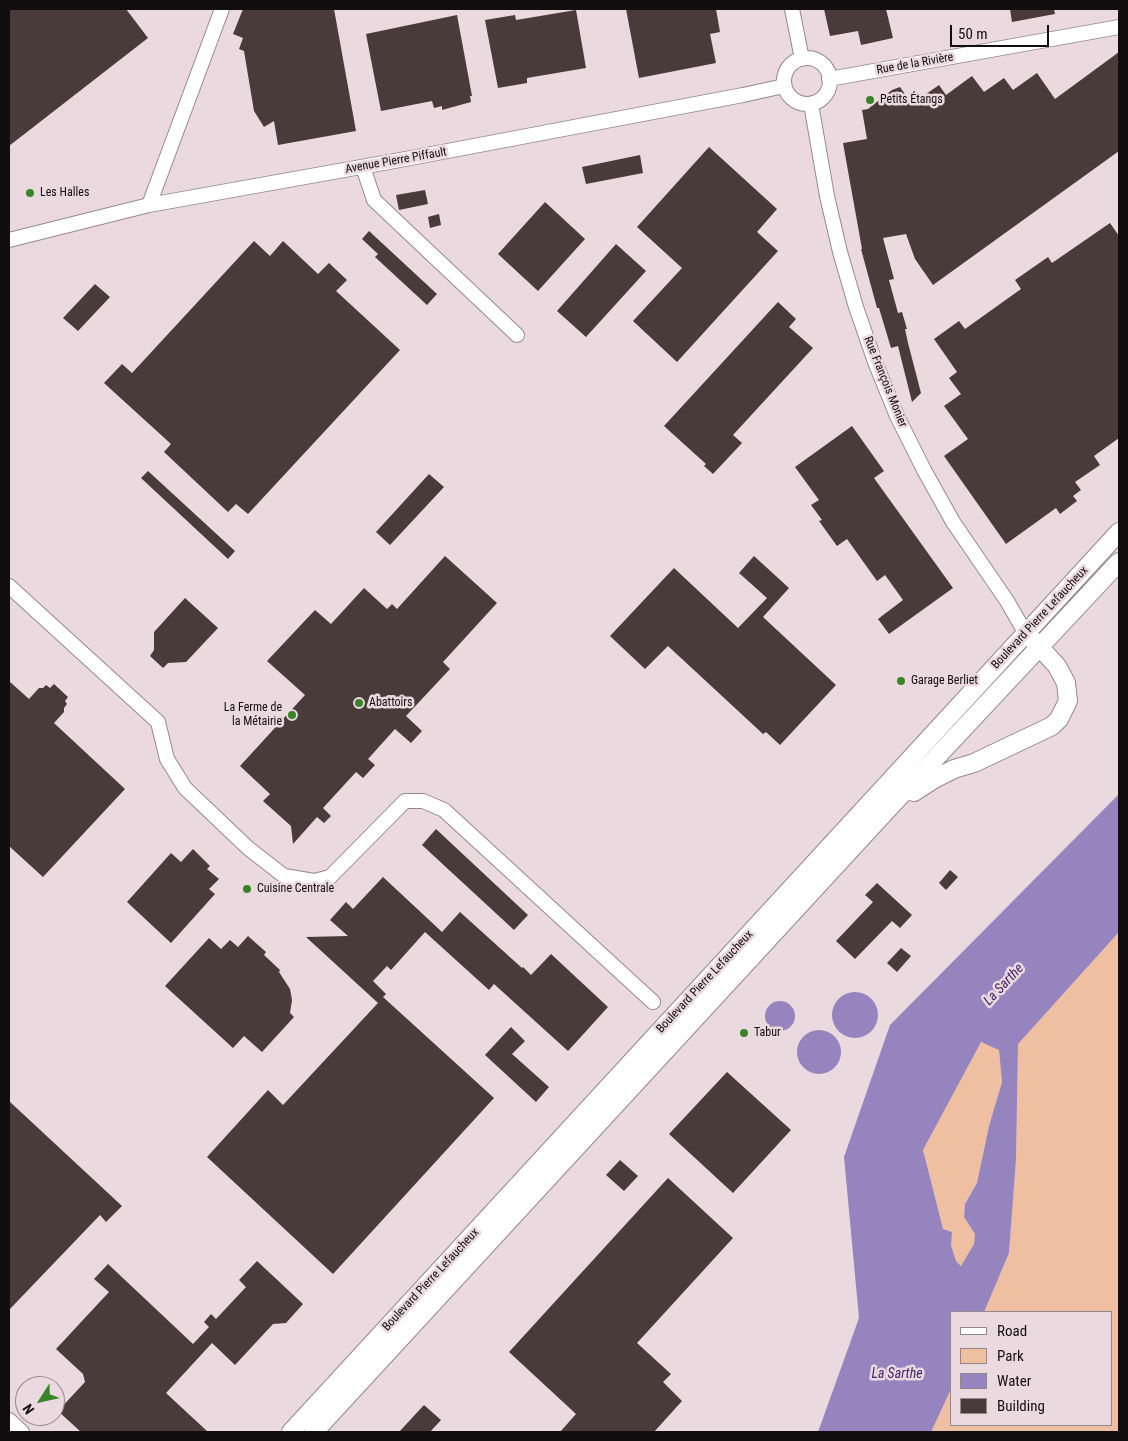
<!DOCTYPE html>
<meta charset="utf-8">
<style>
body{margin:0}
#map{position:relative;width:1128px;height:1441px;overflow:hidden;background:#ead9de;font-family:"Roboto Condensed",sans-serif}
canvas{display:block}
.frame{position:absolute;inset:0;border:10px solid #120d0f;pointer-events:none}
.legend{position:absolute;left:950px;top:1311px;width:162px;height:115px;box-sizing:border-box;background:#ead9de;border:1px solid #94878b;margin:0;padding:6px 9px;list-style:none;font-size:15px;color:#120d0f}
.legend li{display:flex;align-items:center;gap:10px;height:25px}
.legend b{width:25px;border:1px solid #94878b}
.north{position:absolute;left:15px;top:1376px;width:50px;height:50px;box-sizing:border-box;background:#ead9de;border:1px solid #94878b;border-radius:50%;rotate:235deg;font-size:14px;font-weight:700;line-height:20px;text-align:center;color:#120d0f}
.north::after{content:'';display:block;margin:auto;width:18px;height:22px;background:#39842b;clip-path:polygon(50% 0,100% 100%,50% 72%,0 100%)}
.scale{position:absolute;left:950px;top:25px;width:99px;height:22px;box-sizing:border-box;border:2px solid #120d0f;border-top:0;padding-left:6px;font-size:15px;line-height:18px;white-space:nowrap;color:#120d0f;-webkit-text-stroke:4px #ead9de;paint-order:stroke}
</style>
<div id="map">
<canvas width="1128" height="1441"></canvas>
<div class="frame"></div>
<ul class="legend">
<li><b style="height:6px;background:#fff"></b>Road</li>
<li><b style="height:14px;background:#efbfa1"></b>Park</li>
<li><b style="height:14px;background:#9684bf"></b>Water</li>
<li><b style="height:14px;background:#493b39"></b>Building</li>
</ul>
<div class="north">N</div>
<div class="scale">50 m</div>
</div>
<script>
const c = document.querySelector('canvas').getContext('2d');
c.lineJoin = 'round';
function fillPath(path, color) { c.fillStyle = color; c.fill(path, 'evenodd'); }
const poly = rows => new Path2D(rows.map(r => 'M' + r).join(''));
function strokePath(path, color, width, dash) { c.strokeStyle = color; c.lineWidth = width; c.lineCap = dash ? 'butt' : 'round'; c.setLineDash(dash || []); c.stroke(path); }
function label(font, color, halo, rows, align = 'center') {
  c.font = font + ' "Roboto Condensed",sans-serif'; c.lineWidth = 5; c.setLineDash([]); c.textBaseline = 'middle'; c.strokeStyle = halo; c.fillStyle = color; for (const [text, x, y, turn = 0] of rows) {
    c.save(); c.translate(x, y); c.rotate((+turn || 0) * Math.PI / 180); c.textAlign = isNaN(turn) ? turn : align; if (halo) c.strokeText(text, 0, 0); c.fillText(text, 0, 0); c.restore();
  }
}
const green = poly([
 [1119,932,1119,1432,931,1432,952,1387,952,1425,1112,1425,1112,1312,984,1312,1009,1253,1016,1159,1018,1044],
 [980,1042,999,1049,1002,1082,989,1126,977,1183,965,1204,964,1217,975,1234,974,1244,961,1266,956,1261,951,1245,951,1231,943,1229,923,1150]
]);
const water = poly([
 [1119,794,1119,932,1018,1044,1016,1159,1009,1253,984,1312,952,1312,952,1387,931,1432,818,1432,859,1318,844,1157,890,1025],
 [981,1042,999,1050,1002,1082,989,1126,977,1183,965,1204,964,1217,975,1234,974,1244,961,1266,956,1261,951,1245,952,1232,943,1229,923,1150],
 '832 1015a23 23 0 1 1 46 0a23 23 0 1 1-46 0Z',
 '765 1016a15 15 0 1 1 30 0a15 15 0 1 1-30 0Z',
 '797 1052a22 22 0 1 1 44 0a22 22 0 1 1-44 0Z'
]);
const building = poly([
 [9,9,126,9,148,38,9,146],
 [243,9,334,9,356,131,278,145,274,121,264,127,254,111,244,51,239,49,243,38,233,34],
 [626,9,716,9,720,32,710,34,716,63,639,78],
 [824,9,886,9,893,38,861,45,858,31,830,36],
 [1010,9,1054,9,1055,14,1012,22],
 [576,10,586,68,527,78,527,83,498,88,485,20,515,15,516,20],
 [457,15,472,96,470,96,471,102,442,110,442,106,434,108,432,101,381,111,366,34],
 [1119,52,1119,151,933,285,915,259,906,234,883,238,894,279,889,280,898,313,902,312,907,329,905,329,908,343,921,393,912,402,898,346,891,348,879,308,877,308,861,249,862,249,843,143,867,139,862,110,868,109,892,90,900,87,912,104,939,85,946,95,972,76,984,92,1004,78,1013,90,1037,73,1055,99],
 [709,147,777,209,757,232,778,251,677,362,633,321,682,268,637,227],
 [640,155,643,173,586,184,582,167],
 [425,190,428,204,399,210,396,195],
 [545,202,585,239,538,291,498,254],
 [439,214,441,225,430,228,428,217],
 [1110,223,1119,236,1119,438,1094,456,1100,465,1075,482,1081,490,1073,496,1077,501,1060,514,1056,508,1006,544,944,456,968,439,944,406,961,394,949,378,957,372,934,339,959,321,965,329,1021,289,1015,280,1048,257,1052,263],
 [369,231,437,294,427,305,375,257,378,254,362,239],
 [254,241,270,256,283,241,318,274,329,263,347,280,336,291,400,350,248,514,236,504,228,512,164,452,171,444,104,383,122,364,132,373],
 [616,244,646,271,586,337,557,311],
 [95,284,110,297,78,331,63,318],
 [778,302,796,319,789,327,813,348,733,435,742,443,713,474,704,466,706,464,664,426],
 [852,426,884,471,874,478,953,588,889,634,878,619,903,600,885,575,877,581,847,539,837,546,819,521,822,520,811,505,819,500,795,467],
 [148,471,235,551,228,559,141,478],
 [429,474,444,487,390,545,376,532],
 [445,556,497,603,443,662,450,669,406,716,422,731,411,743,395,729,368,759,375,765,363,778,356,772,323,808,331,816,324,823,317,817,293,844,291,826,263,801,270,794,240,766,305,695,267,661,315,610,331,624,364,588,387,609,392,604,397,609],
 [754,556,789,588,763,617,836,685,780,745,766,732,763,734,668,646,645,669,610,636,674,568,738,628,767,598,739,573],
 [185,598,218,628,186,662,168,663,163,668,150,656,154,650,154,632],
 [9,681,29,699,39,688,43,688,46,685,50,688,54,684,68,697,65,701,67,704,64,708,64,712,54,723,125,789,43,877,9,846],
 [436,829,528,915,514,930,422,845],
 [193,849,210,866,207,869,219,879,209,889,215,894,171,943,127,902,171,853,181,862],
 [950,870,958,877,946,890,939,883],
 [383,877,442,932,460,912,522,968,523,967,531,975,551,954,608,1007,568,1051,494,984,489,990,425,932,391,970,387,966,373,981,386,994,383,997,494,1098,333,1274,207,1157,268,1090,283,1105,378,1003,306,937,348,936,330,920,346,902,353,909],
 [877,883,912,915,900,928,892,921,855,959,836,941,873,902,865,895],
 [248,936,266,952,264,955,280,970,279,972,290,989,292,1000,290,1013,294,1017,262,1052,244,1036,233,1048,165,986,209,938,221,949,230,940,238,947],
 [901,948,911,956,897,972,887,963],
 [511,1027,525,1041,512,1054,549,1087,536,1102,485,1055],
 [727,1072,791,1130,733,1193,669,1134],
 [9,1101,122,1206,106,1222,100,1215,9,1310],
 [620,1160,638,1176,624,1191,606,1175],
 [668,1178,733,1238,637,1343,671,1374,663,1382,682,1401,654,1432,560,1432,576,1414,509,1352],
 [257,1261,303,1304,286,1323,273,1324,235,1365,212,1343,166,1393,208,1432,81,1432,58,1411,85,1382,83,1374,56,1349,109,1292,94,1279,108,1264,193,1344,209,1327,204,1322,211,1314,216,1319,246,1287,239,1280],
 [424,1405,441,1420,430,1432,399,1432]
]);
const minor = poly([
 [792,9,802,59],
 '784 81a23 23 0 1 1 46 0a23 23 0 1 1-46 0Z',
 [829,79,1119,27],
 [811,104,827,196,840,252,856,307,875,362,897,416,924,470,953,522,1007,601,1026,634],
 [363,167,374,200,517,335],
 [149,205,222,9],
 [9,240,149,205,400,160,743,95,784,86],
 [9,586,158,722,167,759,185,788,248,848,284,876,314,881,330,877,405,801,423,801,444,810,653,1002],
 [9,1420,22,1432]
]);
const major = poly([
 [914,792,934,779,954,769,974,763,1052,726,1059,719,1068,701,1066,683,1057,666,1033,640],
 [291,1432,1119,532],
 [314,1432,888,809,1119,562]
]);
const markers = [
 [870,100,5,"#39842b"],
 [30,193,5,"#39842b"],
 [901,681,5,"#39842b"],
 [359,703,5,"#39842b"],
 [292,715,5,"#39842b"],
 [247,889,5,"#39842b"],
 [744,1033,5,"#39842b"]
];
const streetNames = [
 ["Rue de la Rivière",915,64,-10],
 ["Avenue Pierre Piffault",396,161,-10],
 ["Rue François Monier",885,382,68],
 ["Boulevard Pierre Lefaucheux",1040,618,-47],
 ["Boulevard Pierre Lefaucheux",705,982,-47],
 ["Boulevard Pierre Lefaucheux",431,1280,-47]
];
const poiNames = [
 ["Petits Étangs",880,100],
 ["Les Halles",40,193],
 ["Garage Berliet",911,681],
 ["Abattoirs",369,703],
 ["La Ferme de",282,708,"right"],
 ["la Métairie",282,722,"right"],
 ["Cuisine Centrale",257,889],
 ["Tabur",754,1033]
];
const waterNames = [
 ["La Sarthe",1004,985,-47],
 ["La Sarthe",897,1374]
];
fillPath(green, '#efbfa1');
fillPath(water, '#9684bf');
fillPath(building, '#493b39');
strokePath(minor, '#97878c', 16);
strokePath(major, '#97878c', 20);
strokePath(minor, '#fff', 14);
strokePath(major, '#fff', 18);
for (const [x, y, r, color] of markers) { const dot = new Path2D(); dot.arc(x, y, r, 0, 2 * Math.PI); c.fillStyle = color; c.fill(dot); strokePath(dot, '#ead9de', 2); }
label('12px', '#120d0f', '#ead9de', streetNames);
label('12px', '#120d0f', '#ead9de', poiNames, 'left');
label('italic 14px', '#42266d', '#ead9de', waterNames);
</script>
